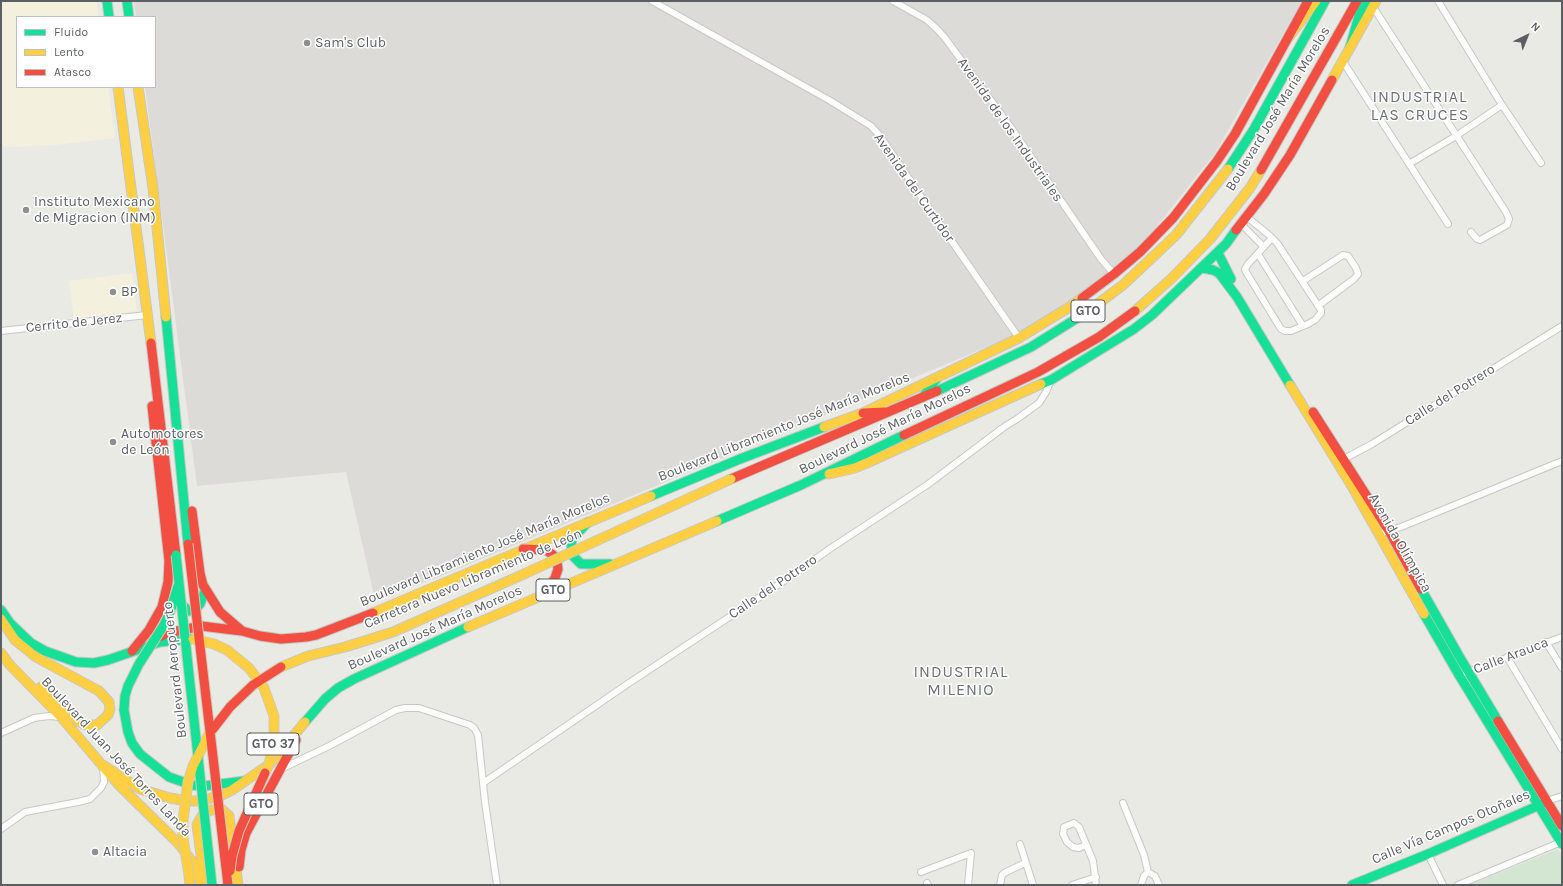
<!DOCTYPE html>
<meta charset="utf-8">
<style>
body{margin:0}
#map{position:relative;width:1563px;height:886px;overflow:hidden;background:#eaeae5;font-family:Karla,sans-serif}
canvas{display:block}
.frame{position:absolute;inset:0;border:2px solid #5b5e62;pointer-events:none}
.legend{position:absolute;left:16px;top:16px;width:140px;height:72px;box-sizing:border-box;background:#fff;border:1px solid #bdbfc0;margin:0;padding:5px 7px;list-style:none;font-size:12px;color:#5b5e62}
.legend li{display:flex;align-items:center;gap:8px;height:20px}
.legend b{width:20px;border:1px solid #bdbfc0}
.north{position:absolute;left:1507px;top:16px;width:40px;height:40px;-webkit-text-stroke:3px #fff;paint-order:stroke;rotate:43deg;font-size:11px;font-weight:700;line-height:16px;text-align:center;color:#5b5e62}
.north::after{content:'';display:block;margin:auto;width:14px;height:18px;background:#5b5e62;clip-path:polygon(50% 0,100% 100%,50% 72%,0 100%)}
</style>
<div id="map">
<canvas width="1563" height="886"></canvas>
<div class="frame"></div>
<ul class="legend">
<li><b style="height:5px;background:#16e098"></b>Fluido</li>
<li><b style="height:5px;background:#ffcf43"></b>Lento</li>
<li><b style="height:5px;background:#f24e42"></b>Atasco</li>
</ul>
<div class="north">N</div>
</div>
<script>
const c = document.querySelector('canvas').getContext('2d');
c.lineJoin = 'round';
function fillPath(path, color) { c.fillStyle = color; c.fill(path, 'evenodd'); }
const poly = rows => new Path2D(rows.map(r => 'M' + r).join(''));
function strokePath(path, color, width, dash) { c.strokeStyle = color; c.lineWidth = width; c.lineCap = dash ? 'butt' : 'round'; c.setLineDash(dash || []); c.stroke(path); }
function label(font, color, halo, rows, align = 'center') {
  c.font = font + ' Karla,sans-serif'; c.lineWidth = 3; c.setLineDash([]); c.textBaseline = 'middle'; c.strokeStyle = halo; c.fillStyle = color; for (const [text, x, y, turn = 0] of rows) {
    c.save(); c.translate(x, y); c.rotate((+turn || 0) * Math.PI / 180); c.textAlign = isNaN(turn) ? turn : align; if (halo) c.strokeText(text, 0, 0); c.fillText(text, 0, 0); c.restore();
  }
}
const commercial = poly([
 [1,1,96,1,99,17,17,17,17,87,108,87,115,138,54,145,9,147,1,146],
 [132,273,137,311,74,319,69,281]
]);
const industrial = poly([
 [134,1,1302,1,1215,153,1127,264,1018,334,441,576,375,600,346,472,197,486,145,87,155,87,155,17,136,17]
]);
const green = poly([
 [1558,849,1562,856,1562,885,1469,885]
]);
const street = poly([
 [652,1,829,100,871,126,880,136,928,207,1019,338],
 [893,1,927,20,937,29,945,38,1012,129,1101,259,1114,274],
 [1438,1,1502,105,1541,163],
 [1373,7,1506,212,1509,219,1507,225,1480,240,1477,239,1471,232],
 [1342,60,1448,224],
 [1409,164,1456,136,1502,105],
 [1247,217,1269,235,1277,243,1321,310,1321,313,1315,320,1308,324,1291,331,1285,331,1281,329,1246,272,1245,269,1248,264,1272,238],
 [1241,224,1264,247],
 [1258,254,1303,326],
 [1303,281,1343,255,1348,256,1356,268,1358,274,1354,279,1319,305],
 [1,331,147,315],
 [1342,460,1372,444,1562,326],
 [1378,534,1401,527,1562,461],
 [1546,642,1562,668],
 [1507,657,1562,749],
 [1466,673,1562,637],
 [1,733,34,718,49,716,60,717],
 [281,769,329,746,396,710,405,708,419,708,470,725,474,728,478,735,485,802,497,885],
 [483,783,626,685,787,579,831,548,927,485,1004,427,1017,419,1039,403,1046,392,1051,380],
 [1547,801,1562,796],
 [1123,803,1144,855,1148,872,1155,876,1159,885],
 [1,829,25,812,78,802,90,799,101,788,104,782,103,766],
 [1020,844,1033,885],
 [1086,845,1079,848,1073,847,1067,842,1063,834,1064,827,1074,823,1079,827,1093,861,1096,885],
 [1428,854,1443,885],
 [921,872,971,853,968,885],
 [927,883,928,885],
 [1000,885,1002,875,1006,872,1025,863],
 [1072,885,1096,877],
 [1141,885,1144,876,1148,872],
 [1458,885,1561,842]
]);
const fast = poly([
 [107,1,109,17],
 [127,1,129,17],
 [1350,47,1359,16,1367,1],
 [1228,169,1254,129,1325,1],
 [1218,253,1231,279],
 [1202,268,1213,270,1219,273,1237,297,1290,385],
 [166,317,188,544],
 [1041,384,1051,380,1134,329,1152,315,1226,244,1236,230],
 [937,391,1031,347,1087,312],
 [923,397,937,378],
 [651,496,740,459,824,427],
 [717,521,801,485,904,435],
 [588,522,573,538,571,543,573,556,581,564,610,564],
 [1421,589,1459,656,1498,721],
 [178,602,189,611,194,610,200,604,205,591],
 [1,610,10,623,31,643,45,651,76,662,94,663,108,660,160,642,191,639],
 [1424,614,1459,675,1562,844],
 [124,710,128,732,132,743,140,754,169,777,192,785,204,786,244,781],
 [305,722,325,699,338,688,354,679,468,627],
 [1352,885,1428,854,1542,804]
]);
const slow = poly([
 [1288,38,1316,1],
 [1332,80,1376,1],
 [118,87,151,343],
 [138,87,153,188,166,317],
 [1135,311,1172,278,1210,239,1250,188,1261,170],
 [1087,312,1123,285,1176,235,1228,169],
 [1290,385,1353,488,1424,614],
 [824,427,863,413,1019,338,1068,308,1082,298],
 [829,474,855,468,867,463,1041,384],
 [373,613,651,496],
 [1,619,15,640,36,657,99,691,109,702,110,709,108,715,97,725,85,725,78,721,41,687],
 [468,627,717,521],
 [1,653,10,665,62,718,118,784,178,843,194,864,202,885],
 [281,667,308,656,345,647,393,632,524,574],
 [103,765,140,789,170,798,187,801,200,801,222,795,232,790,270,764,305,722],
 [189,875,190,885],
 [204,877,197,825,202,816,207,812,211,810,221,809,229,816,238,885]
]);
const jam = poly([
 [1261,170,1357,1],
 [1236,230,1264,194,1290,155,1332,80],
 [1082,298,1114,274,1140,252,1173,218,1217,161,1235,134,1308,1],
 [151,343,176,555],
 [1313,412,1389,531,1421,589],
 [863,413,885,412],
 [904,435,1038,372,1099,337,1135,311],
 [731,479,937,391],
 [192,511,200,573,203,585,220,612,242,631],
 [523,549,546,550,553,555,557,562,558,569,555,578,543,595],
 [153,640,168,633,201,626,242,631,260,636,281,639,306,637,316,635,373,613],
 [132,651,149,630,162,607,168,582,169,561,152,406],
 [1498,721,1562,826],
 [239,867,241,850,246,833,296,740]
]);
const fastBridge = poly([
 [176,555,212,885],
 [124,710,125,696,128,686,139,664,164,625,170,612,178,586]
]);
const slowBridge = poly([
 [524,574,731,479],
 [193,639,214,644,227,650,249,668,264,688,274,716,274,740,269,764,265,773],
 [189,875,183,838,183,821,188,782,193,766,209,734,213,729]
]);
const jamBridge = poly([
 [188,544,228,885],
 [213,729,230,707,253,685,281,667],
 [230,871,232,856,239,831,265,773]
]);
const markers = [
 [307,43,4,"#8d8f90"],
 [26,210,4,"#8d8f90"],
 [113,292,4,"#8d8f90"],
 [113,442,4,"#8d8f90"],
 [95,852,4,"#8d8f90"]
];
const shields = [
 [1088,311,34],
 [553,590,34],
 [273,744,52],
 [261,804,34]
];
const shieldNames = [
 ["GTO",1088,311],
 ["GTO",553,590],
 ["GTO 37",273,744],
 ["GTO",261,804]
];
const poiNames = [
 ["Sam's Club",315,43],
 ["Instituto Mexicano",34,202],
 ["de Migracion (INM)",34,218],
 ["BP",121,292],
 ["Automotores",121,434],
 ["de León",121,450],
 ["Altacia",103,852]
];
const streetNames = [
 ["Boulevard José María Morelos",1278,109,-59],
 ["Avenida de los Industriales",1010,130,55],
 ["Avenida del Curtidor",914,188,55],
 ["Cerrito de Jerez",74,323,-6],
 ["Calle del Potrero",1450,395,-32],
 ["Boulevard Libramiento José María Morelos",784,427,-22],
 ["Boulevard José María Morelos",885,429,-26],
 ["Avenida Olímpica",1400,543,60],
 ["Boulevard Libramiento José María Morelos",485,550,-23],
 ["Carretera Nuevo Libramiento de León",473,579,-23],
 ["Calle del Potrero",773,587,-34],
 ["Boulevard José María Morelos",435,628,-24],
 ["Calle Arauca",1511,656,-21],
 ["Boulevard Aeropuerto",175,670,-96],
 ["Boulevard Juan José Torres Landa",116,757,47],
 ["Calle Vía Campos Otoñales",1451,827,-23]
];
const quarterNames = [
 ["INDUSTRIAL",1420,97],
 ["LAS CRUCES",1420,115],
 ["INDUSTRIAL",961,672],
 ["MILENIO",961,690]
];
fillPath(commercial, '#f4f0de');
fillPath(industrial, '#dcdbd8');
fillPath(green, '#d2e6d1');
strokePath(street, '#c7c7c7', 8);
strokePath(fast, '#c6c7c5', 11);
strokePath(slow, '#c6c7c5', 11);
strokePath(jam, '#c6c7c5', 11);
strokePath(street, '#fcfcfb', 6);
strokePath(fast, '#16e098', 9);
strokePath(slow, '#ffcf43', 9);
strokePath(jam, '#f24e42', 9);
strokePath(fastBridge, '#d1cab4', 11, []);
strokePath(slowBridge, '#d1cab4', 11, []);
strokePath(jamBridge, '#d1cab4', 11, []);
strokePath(fastBridge, '#16e098', 9);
strokePath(slowBridge, '#ffcf43', 9);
strokePath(jamBridge, '#f24e42', 9);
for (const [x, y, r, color] of markers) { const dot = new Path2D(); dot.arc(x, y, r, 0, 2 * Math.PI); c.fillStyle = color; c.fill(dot); strokePath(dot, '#fff', 1.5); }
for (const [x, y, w] of shields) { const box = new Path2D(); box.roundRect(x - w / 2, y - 11, w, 22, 3); c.fillStyle = '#fff'; c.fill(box); strokePath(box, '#5b5e62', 1); }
label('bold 13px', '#5b5e62', null, shieldNames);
label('14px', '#5b5e62', '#fff', poiNames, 'left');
label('14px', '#5b5e62', '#fff', streetNames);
c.letterSpacing = '1px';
label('16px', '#6c7074', '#fff', quarterNames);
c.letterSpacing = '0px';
</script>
